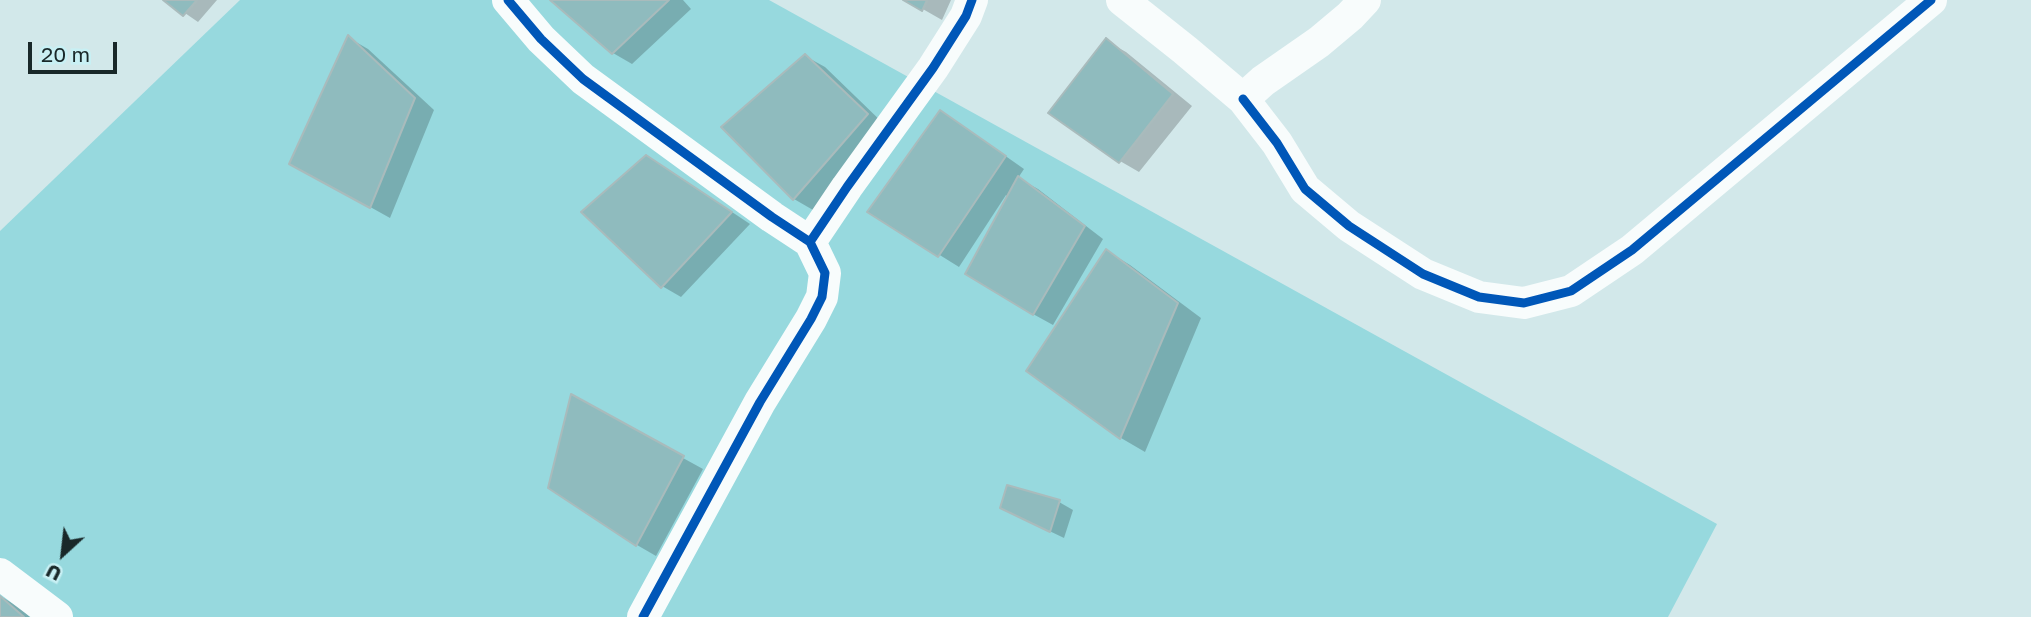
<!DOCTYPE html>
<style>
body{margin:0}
#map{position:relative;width:2031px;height:617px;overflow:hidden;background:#d2e8ea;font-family:"Golos Text",sans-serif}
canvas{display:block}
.north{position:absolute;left:28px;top:519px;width:70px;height:70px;-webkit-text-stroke:5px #c8f0f4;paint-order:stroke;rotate:207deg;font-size:19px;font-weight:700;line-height:28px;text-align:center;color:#192829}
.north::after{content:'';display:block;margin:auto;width:24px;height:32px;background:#192829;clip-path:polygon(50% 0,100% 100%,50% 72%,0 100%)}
.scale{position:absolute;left:28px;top:42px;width:89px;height:32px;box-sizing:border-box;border:4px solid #192829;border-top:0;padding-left:9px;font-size:21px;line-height:24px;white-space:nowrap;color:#192829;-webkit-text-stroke:5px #c8f0f4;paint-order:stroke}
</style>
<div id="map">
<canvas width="2031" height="617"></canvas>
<div class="north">U</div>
<div class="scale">20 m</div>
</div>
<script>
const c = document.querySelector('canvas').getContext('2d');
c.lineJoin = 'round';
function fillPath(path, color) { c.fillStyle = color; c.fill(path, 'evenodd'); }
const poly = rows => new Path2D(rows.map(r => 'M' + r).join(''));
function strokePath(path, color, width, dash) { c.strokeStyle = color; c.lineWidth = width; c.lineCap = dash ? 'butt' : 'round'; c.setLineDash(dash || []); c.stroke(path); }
const green = poly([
 [240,0,769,0,1717,524,1668,617,0,617,0,231]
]);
const shadow = poly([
 [166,0,217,0,198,22],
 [553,0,683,0,691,9,632,64,613,53],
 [907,0,951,0,942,20],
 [349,38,368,49,434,110,390,218,311,174],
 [1106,41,1126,52,1192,106,1139,172,1120,161],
 [805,56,825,67,886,126,813,210,794,199],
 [941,112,960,124,1024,169,1018,178,1038,189,1103,239,1053,325,1033,314,1008,197,1006,195,959,267,869,211],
 [666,168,750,224,681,297,662,286],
 [1107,251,1130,265,1201,318,1145,452,1121,438,1029,370],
 [572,397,703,469,656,556,637,545],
 [1059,502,1073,510,1064,538,1016,515],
 [0,596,19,607,30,617,0,617]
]);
const building = poly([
 [163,0,197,0,183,16,163,0],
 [550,0,669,0,612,54,550,0],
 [903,0,927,0,922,11,903,0],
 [348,35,415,98,370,208,289,164,348,35],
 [1106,38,1173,94,1119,163,1048,113,1106,38],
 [805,54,868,114,793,200,721,127,805,54],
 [940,110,1006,156,938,257,867,212,940,110],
 [646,155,732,212,661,288,581,212,646,155],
 [1018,176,1085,226,1033,315,965,274,1018,176],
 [1106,249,1178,303,1120,439,1026,371,1106,249],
 [571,394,684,456,636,546,548,488,571,394],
 [1007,485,1060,500,1050,532,1000,508,1007,485],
 [0,596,24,617,0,617,0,596]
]);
const minor = poly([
 [508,0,541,39,583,79,772,217,810,242],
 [1122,0,1185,50,1243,99,1263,81,1319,42,1350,16,1365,0],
 [1243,99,1277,143,1305,189,1349,226,1423,274,1479,297,1524,303,1571,291,1632,250,1931,0],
 [0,574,57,617],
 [643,617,760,402,811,319,822,297,825,273,810,242,847,187,933,68,966,16,972,0]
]);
const cycleway = poly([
 [508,0,541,39,583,79,772,217,810,242],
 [1243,99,1277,143,1305,189,1349,226,1423,274,1479,297,1524,303,1571,291,1632,250,1931,0],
 [643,617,760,402,811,319,822,297,825,273,810,242,847,187,933,68,966,16,972,0]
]);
fillPath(green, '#97d9de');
fillPath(shadow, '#0003');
fillPath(building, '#8fbbbe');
strokePath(building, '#a9bbbc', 2);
strokePath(minor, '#f8fcfc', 32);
strokePath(cycleway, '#0057b8', 9);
</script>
